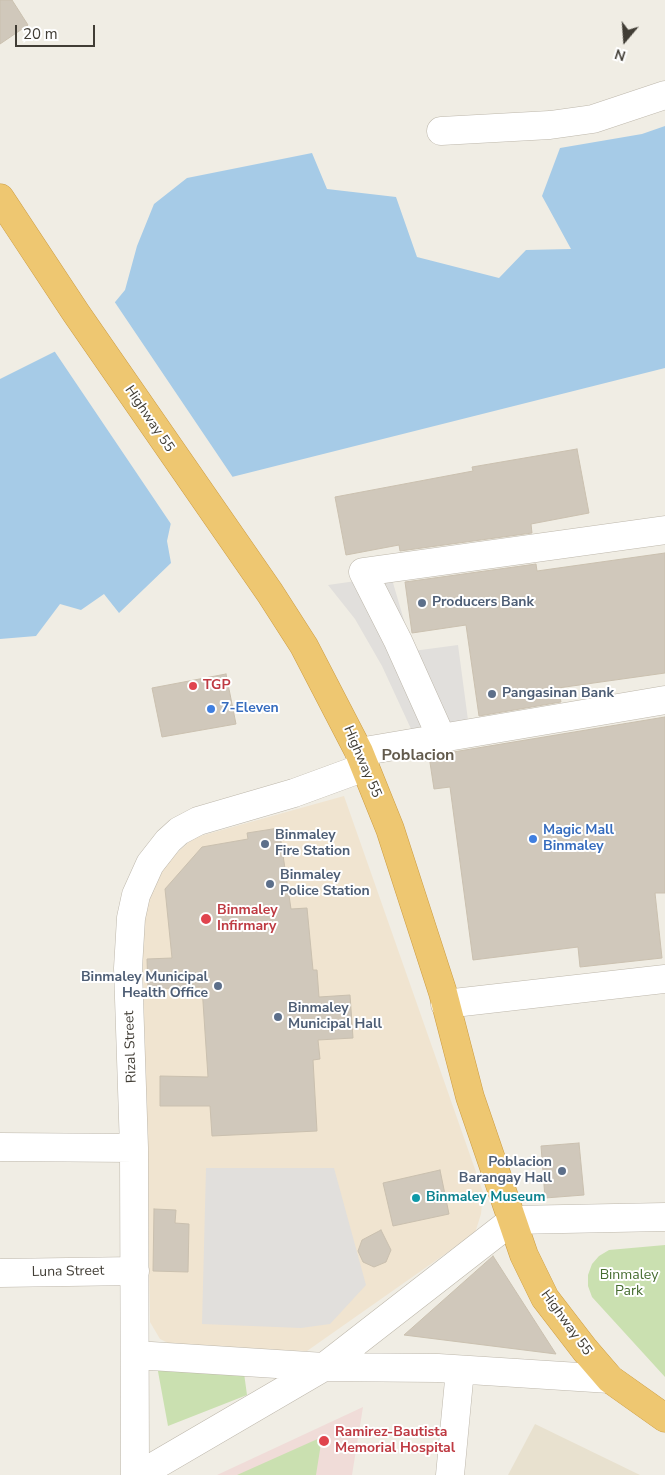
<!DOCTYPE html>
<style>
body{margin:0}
#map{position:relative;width:665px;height:1475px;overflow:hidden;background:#f0ede4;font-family:"Nunito Sans",sans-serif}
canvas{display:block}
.north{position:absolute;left:600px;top:15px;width:50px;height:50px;-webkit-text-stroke:4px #fff;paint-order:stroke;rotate:198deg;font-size:14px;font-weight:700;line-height:20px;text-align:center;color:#413d35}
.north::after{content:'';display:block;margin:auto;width:18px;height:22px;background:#413d35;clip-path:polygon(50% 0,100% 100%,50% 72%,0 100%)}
.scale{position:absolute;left:15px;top:25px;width:80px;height:22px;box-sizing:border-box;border:2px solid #413d35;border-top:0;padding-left:6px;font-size:15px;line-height:18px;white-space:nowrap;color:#413d35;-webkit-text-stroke:4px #fff;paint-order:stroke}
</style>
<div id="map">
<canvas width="665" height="1475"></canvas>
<div class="north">N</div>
<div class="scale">20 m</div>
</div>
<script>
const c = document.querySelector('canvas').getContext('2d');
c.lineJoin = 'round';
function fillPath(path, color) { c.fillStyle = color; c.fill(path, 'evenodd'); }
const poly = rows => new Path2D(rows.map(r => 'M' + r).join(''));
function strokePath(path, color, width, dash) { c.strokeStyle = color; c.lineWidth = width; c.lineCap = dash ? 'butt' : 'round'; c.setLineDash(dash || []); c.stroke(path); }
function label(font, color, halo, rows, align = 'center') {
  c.font = font + ' "Nunito Sans",sans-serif'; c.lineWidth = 4; c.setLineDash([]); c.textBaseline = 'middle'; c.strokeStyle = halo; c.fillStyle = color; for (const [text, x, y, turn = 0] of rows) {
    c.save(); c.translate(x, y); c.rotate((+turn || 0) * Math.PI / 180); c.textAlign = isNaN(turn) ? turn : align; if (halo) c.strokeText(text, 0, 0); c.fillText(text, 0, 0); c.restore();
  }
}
const commercial = poly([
 [344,796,483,1192,481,1214,475,1233,307,1351,176,1347,160,1339,150,1322,142,911,163,866,193,838]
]);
const education = poly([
 [535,1424,640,1475,508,1475]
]);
const medical = poly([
 [363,1407,352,1475,217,1475]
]);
const green = poly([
 [665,1245,665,1377,592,1297,588,1286,588,1275,592,1264,599,1256,609,1250],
 [157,1366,244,1373,247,1395,168,1426],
 [322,1437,316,1475,237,1475]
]);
const parking = poly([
 [391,576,413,651,458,645,468,720,412,731,382,666,355,619,328,585],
 [206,1168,334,1168,366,1285,330,1324,301,1328,202,1324]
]);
const water = poly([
 [665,126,665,368,204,484,172,518,167,541,171,563,119,613,104,594,81,610,60,604,36,636,0,639,0,379,66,346,106,313,125,290,137,246,154,204,187,178,312,153,327,189,396,197,417,257,499,278,526,250,571,249,542,196,560,148,642,134]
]);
const pier = poly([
 [114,301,234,479,205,487,174,519,173,527,53,349,64,344,105,311]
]);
const building = poly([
 [0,0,12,0,28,25,0,44,0,0],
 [577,449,589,513,531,524,532,533,400,551,399,545,346,555,335,497,473,471,472,467,577,449],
 [665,553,665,673,558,688,561,702,479,716,466,625,412,633,405,582,536,564,537,571,665,553],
 [226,674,236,724,162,737,152,688,226,674],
 [665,717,665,893,655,893,662,958,580,967,578,947,473,960,450,787,434,789,429,756,665,717],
 [279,828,291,909,307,908,313,970,317,970,319,997,350,995,353,1038,318,1040,320,1059,313,1060,317,1131,212,1136,210,1106,160,1106,160,1076,208,1077,202,987,148,989,147,959,172,958,165,889,202,847,248,839,247,833,279,828],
 [579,1143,584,1195,545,1198,541,1146,579,1143],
 [440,1170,449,1214,393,1226,383,1183,440,1170],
 [154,1209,176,1210,175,1223,189,1224,188,1272,153,1271,154,1209],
 [381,1230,391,1250,386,1262,374,1267,363,1262,358,1251,362,1240,381,1230],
 [493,1256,556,1354,404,1335,493,1256]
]);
const minor = poly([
 [441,131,550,125,593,119,665,95],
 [442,739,398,641,363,572,665,530],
 [359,752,665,700],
 [445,1004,665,979],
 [0,1147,134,1148],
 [0,1273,135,1271],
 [135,1355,324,1367,438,1368,610,1379],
 [135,1475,134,1148,128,968,131,918,136,895,150,864,168,841,179,831,198,821,294,793,365,767],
 [139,1475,324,1367,513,1220,665,1217],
 [450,1475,460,1370]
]);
const highway = poly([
 [0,198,76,313,270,593,304,646,359,752,390,829,443,993,470,1097,524,1255,545,1298,585,1350,610,1379,665,1418]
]);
const markers = [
 [422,603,5,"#5c6f8a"],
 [193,686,5,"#e0444e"],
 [492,694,5,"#5c6f8a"],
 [211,709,5,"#3f7fe0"],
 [533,839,5,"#3f7fe0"],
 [265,844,5,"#5c6f8a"],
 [270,884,5,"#5c6f8a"],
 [206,919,6,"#e0444e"],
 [218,986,5,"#5c6f8a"],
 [278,1017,5,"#5c6f8a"],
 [562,1171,5,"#5c6f8a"],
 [416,1198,5,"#0f9aa8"],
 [324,1441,6,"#e0444e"]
];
const streetNames = [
 ["Highway 55",149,419,56],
 ["Highway 55",362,762,67],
 ["Rizal Street",131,1047,-92],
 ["Luna Street",68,1272,-1],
 ["Highway 55",566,1323,54]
];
const serviceNames = [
 ["Producers Bank",432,603],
 ["Pangasinan Bank",502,694],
 ["Binmaley",275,836],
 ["Fire Station",275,852],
 ["Binmaley",280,876],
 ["Police Station",280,892],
 ["Binmaley Municipal",208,978,"right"],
 ["Health Office",208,994,"right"],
 ["Binmaley",288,1009],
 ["Municipal Hall",288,1025],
 ["Poblacion",552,1163,"right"],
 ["Barangay Hall",552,1179,"right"]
];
const healthNames = [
 ["TGP",203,686],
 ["Binmaley",217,911],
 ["Infirmary",217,927],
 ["Ramirez-Bautista",335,1433],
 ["Memorial Hospital",335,1449]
];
const shopNames = [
 ["7-Eleven",221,709],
 ["Magic Mall",543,831],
 ["Binmaley",543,847]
];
const cultureNames = [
 ["Binmaley Museum",426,1198]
];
const parkNames = [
 ["Binmaley",629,1276],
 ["Park",629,1292]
];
const quarterNames = [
 ["Poblacion",418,756]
];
fillPath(commercial, '#f0e4d0');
fillPath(education, '#e8e1cf');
fillPath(medical, '#f0dcd8');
fillPath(green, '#cae0b0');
fillPath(parking, '#e1dfdc');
fillPath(water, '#a6cbe7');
fillPath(pier, '#f0ede4');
fillPath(building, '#d0c8bb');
strokePath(building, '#cac0af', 1);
strokePath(minor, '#bdb7ab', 29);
strokePath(highway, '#cc9c42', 29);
strokePath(minor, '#fff', 28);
strokePath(highway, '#eec771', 28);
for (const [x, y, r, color] of markers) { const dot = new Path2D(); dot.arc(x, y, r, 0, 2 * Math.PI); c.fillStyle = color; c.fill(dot); strokePath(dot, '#fff', 2); }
label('14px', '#413d35', '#fff', streetNames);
label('bold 14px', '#4e5e75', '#fff', serviceNames, 'left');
label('bold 14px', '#be3a42', '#fff', healthNames, 'left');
label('bold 14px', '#366cbe', '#fff', shopNames, 'left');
label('bold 14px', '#0d838f', '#fff', cultureNames, 'left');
label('14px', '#456c2f', '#fff', parkNames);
label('bold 16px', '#635b4d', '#fff', quarterNames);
</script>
